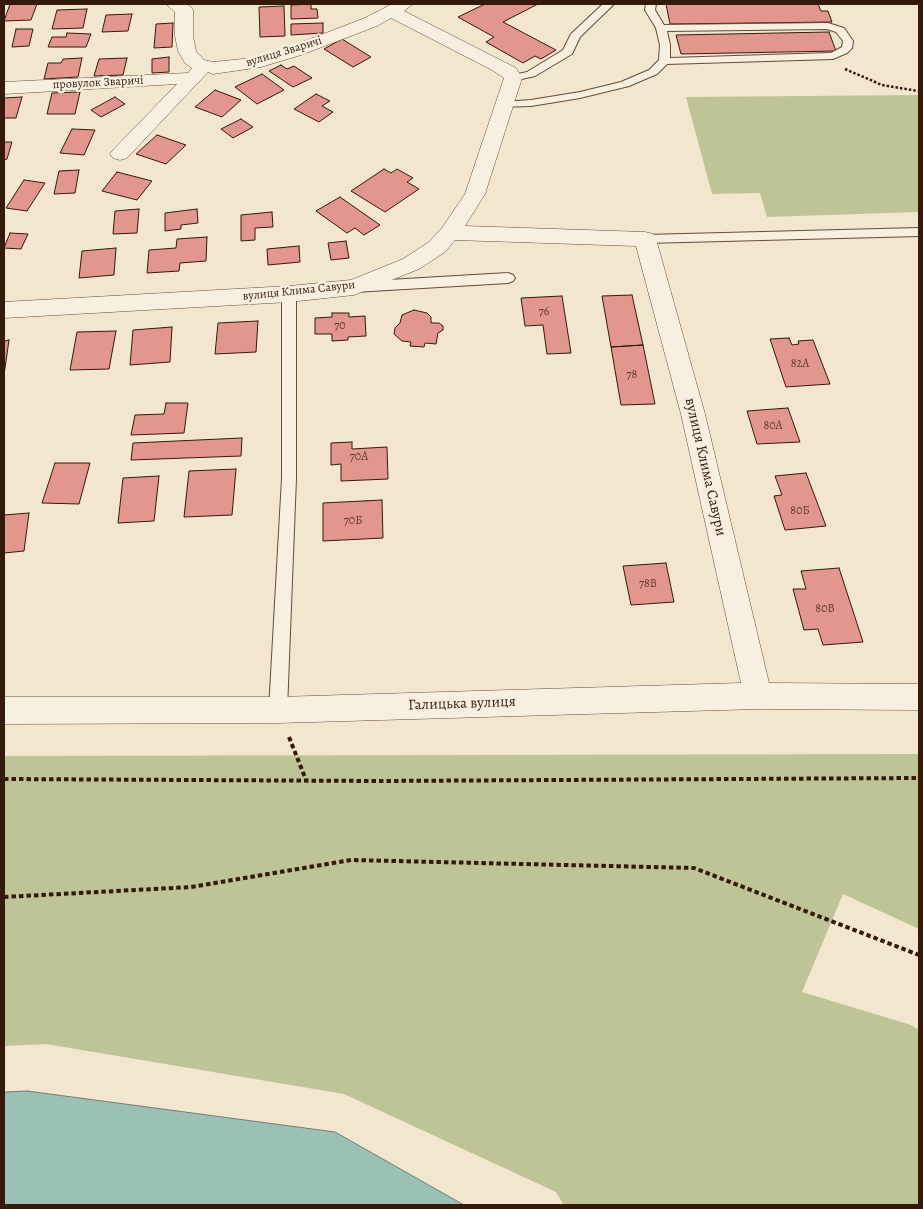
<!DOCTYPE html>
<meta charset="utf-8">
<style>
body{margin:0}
#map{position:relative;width:923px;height:1209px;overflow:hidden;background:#f3e6ce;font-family:Alegreya,serif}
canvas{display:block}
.frame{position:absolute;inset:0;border:5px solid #35190a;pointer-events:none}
</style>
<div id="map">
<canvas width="923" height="1209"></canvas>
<div class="frame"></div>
</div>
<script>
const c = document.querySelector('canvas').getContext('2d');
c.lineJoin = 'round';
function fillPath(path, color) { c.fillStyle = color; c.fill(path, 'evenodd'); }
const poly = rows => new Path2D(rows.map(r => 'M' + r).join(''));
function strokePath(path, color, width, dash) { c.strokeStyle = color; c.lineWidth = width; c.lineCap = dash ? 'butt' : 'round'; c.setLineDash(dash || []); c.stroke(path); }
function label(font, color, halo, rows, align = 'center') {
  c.font = font + ' Alegreya,serif'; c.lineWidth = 5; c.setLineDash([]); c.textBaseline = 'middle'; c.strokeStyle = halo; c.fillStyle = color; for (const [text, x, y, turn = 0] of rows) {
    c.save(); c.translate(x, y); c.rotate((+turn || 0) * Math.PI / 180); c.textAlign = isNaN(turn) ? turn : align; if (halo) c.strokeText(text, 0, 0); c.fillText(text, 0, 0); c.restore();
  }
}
const green = poly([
 [919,95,919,212,767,217,760,193,712,194,686,97],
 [919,754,919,929,843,894,802,992,911,1025,919,1030,919,1205,564,1205,556,1192,344,1094,46,1044,4,1046,4,756]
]);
const water = poly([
 [27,1091,335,1132,464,1205,4,1205,4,1092,27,1091]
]);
const building = poly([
 [10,4,37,4,31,20,4,21,10,4],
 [311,4,311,9,317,9,318,18,291,19,291,5,311,4],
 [485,4,538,4,503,22,556,50,541,59,535,56,523,63,486,42,494,37,458,17,485,4],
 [666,4,818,4,821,11,828,11,832,22,670,24,666,4],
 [284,6,285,36,260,37,259,7,284,6],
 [87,9,83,28,52,29,57,10,87,9],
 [132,14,128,31,102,32,106,15,132,14],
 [173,23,172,47,154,48,156,24,173,23],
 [323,23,323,33,291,35,291,24,323,23],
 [16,29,33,29,29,46,12,47,16,29],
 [829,32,836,51,681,54,676,35,829,32],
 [67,33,91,34,86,47,48,47,52,37,66,37,67,33],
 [342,39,371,57,353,67,324,49,342,39],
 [169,57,169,72,152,73,152,59,169,57],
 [82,58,78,77,44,79,48,63,61,63,63,59,82,58],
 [127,58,123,75,94,76,99,59,127,58],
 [281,65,287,69,294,66,312,78,293,87,269,71,281,65],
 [262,74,284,90,257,104,235,87,262,74],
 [215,90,241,100,222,117,195,107,215,90],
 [80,92,75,114,47,114,52,93,80,92],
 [316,94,330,101,322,106,333,112,319,122,294,109,316,94],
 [22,97,16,118,4,118,4,98,22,97],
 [115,97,125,104,101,117,91,110,115,97],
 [241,119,253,127,233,138,221,129,241,119],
 [72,129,95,130,84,155,60,153,72,129],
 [157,135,186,145,166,164,136,154,157,135],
 [4,142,12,142,7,159,4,160,4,142],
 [384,169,391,173,397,169,413,178,407,182,419,189,385,212,351,191,384,169],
 [79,170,75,193,54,194,59,171,79,170],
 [117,172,152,181,137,200,102,191,117,172],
 [24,180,45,183,27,211,6,208,24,180],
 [340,197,380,225,364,235,355,228,347,233,316,211,340,197],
 [139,209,137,233,113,234,115,211,139,209],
 [197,209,198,223,181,225,181,229,165,231,165,213,197,209],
 [272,212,273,227,255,228,255,240,241,241,241,215,272,212],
 [10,233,28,234,21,249,4,248,10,233],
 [207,237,206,261,180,263,179,271,147,273,149,250,176,248,177,239,207,237],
 [346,241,349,258,331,260,328,243,346,241],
 [299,246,300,262,268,265,267,249,299,246],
 [116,248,114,275,79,278,82,251,116,248],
 [632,295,643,345,611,347,602,296,632,295],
 [562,296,571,353,547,354,543,325,525,326,521,298,562,296],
 [414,310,427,313,431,317,431,323,439,323,443,326,443,330,438,333,436,344,425,343,424,347,410,346,411,342,402,341,394,334,395,328,400,323,402,315,414,310],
 [332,313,349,313,349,317,365,316,366,336,348,337,348,340,332,341,332,334,315,334,315,318,332,317,332,313],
 [258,321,256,352,215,354,218,323,258,321],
 [172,327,170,362,130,365,133,330,172,327],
 [116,331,109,369,70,370,77,332,116,331],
 [789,338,792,345,799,344,798,341,813,340,830,384,786,387,770,339,789,338],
 [9,340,4,375,4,341,9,340],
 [643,345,655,404,621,405,611,347,643,345],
 [166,403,188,403,184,433,131,435,135,415,164,414,166,403],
 [788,408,800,442,757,444,747,411,788,408],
 [242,438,241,456,131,460,133,443,242,438],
 [352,442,352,449,387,447,388,479,341,481,341,464,331,465,331,443,352,442],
 [55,463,90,463,79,504,42,503,55,463],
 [236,469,232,515,184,517,189,471,236,469],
 [806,473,826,526,785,530,774,496,782,495,775,476,806,473],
 [159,476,154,521,118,523,123,478,159,476],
 [382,500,383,538,323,541,323,503,382,500],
 [29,513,24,551,4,553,4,515,29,513],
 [666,563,674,602,631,605,623,566,666,563],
 [839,568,863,642,823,645,818,629,804,630,793,589,806,589,801,571,839,568]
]);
const pathFar1 = poly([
 [845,69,882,85,918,91]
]);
const path = poly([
 [289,737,306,780],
 [4,779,377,781,919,778],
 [4,897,191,887,351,860,694,868,919,955]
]);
const lane = poly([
 [603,4,614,4,580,37,572,54,535,76,513,81,509,80,507,78,509,76,527,72,563,50,571,34,603,4],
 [646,4,656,4,655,10,664,25,828,23,844,28,853,41,852,48,847,53,833,59,667,64,657,74,629,86,580,98,531,106,499,107,497,105,503,102,531,100,580,92,621,82,649,70,659,60,660,45,656,28,645,10,646,4],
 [827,29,836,32,843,41,842,47,831,53,670,58,670,45,667,31,827,29],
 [919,228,919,236,645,243,639,239,645,235,919,228],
 [508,273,513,275,515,278,513,281,508,283,354,292,349,290,347,287,349,284,354,282,508,273],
 [289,289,294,291,296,294,296,478,287,710,284,716,278,718,272,716,269,710,282,478,282,294,284,291,289,289]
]);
const street = poly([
 [166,4,186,4,190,6,193,10,193,36,196,51,204,60,213,62,253,58,289,47,365,18,392,4,413,4,404,11,516,68,522,78,485,194,465,226,645,232,653,234,656,239,705,414,769,683,919,684,919,710,758,709,278,723,4,724,4,697,278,697,741,683,681,414,636,246,455,240,445,252,419,269,354,295,289,302,4,318,4,302,289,286,351,280,403,259,429,242,442,228,465,194,504,78,492,70,391,18,377,26,301,55,261,67,213,74,208,72,127,158,120,160,113,158,110,154,113,150,177,84,4,94,4,82,188,73,192,68,185,63,178,51,175,36,175,12,166,4]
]);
const farStreetnames = [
 ["вулиця Зваричі",284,52,-17],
 ["провулок Зваричі",98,83,-3],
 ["вулиця Клима Савури",299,291,-6]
];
const numberNames = [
 ["76",544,312],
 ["70",340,326],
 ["82А",800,364],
 ["78",632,375],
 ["80А",773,426],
 ["70А",359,457],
 ["80Б",800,511],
 ["70Б",353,521],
 ["78В",648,584],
 ["80В",825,609]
];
const streetNames = [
 ["вулиця Клима Савури",705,467,77],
 ["Галицька вулиця",462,704,-2]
];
fillPath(green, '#bfc496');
fillPath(water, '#9bc0b5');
strokePath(water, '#727d71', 1);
fillPath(building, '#e2968e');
strokePath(building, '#35190a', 1);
strokePath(lane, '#644c3b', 2);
strokePath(street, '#644c3b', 1);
strokePath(pathFar1, '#35190a', 2.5, [2.5, 2]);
strokePath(path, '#35190a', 4, [4.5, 3]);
fillPath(lane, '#f7efdf');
fillPath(street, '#f7efdf');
label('12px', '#35190a', '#f7efdf', farStreetnames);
label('12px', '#60382b', null, numberNames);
label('15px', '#35190a', '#f7efdf', streetNames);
</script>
